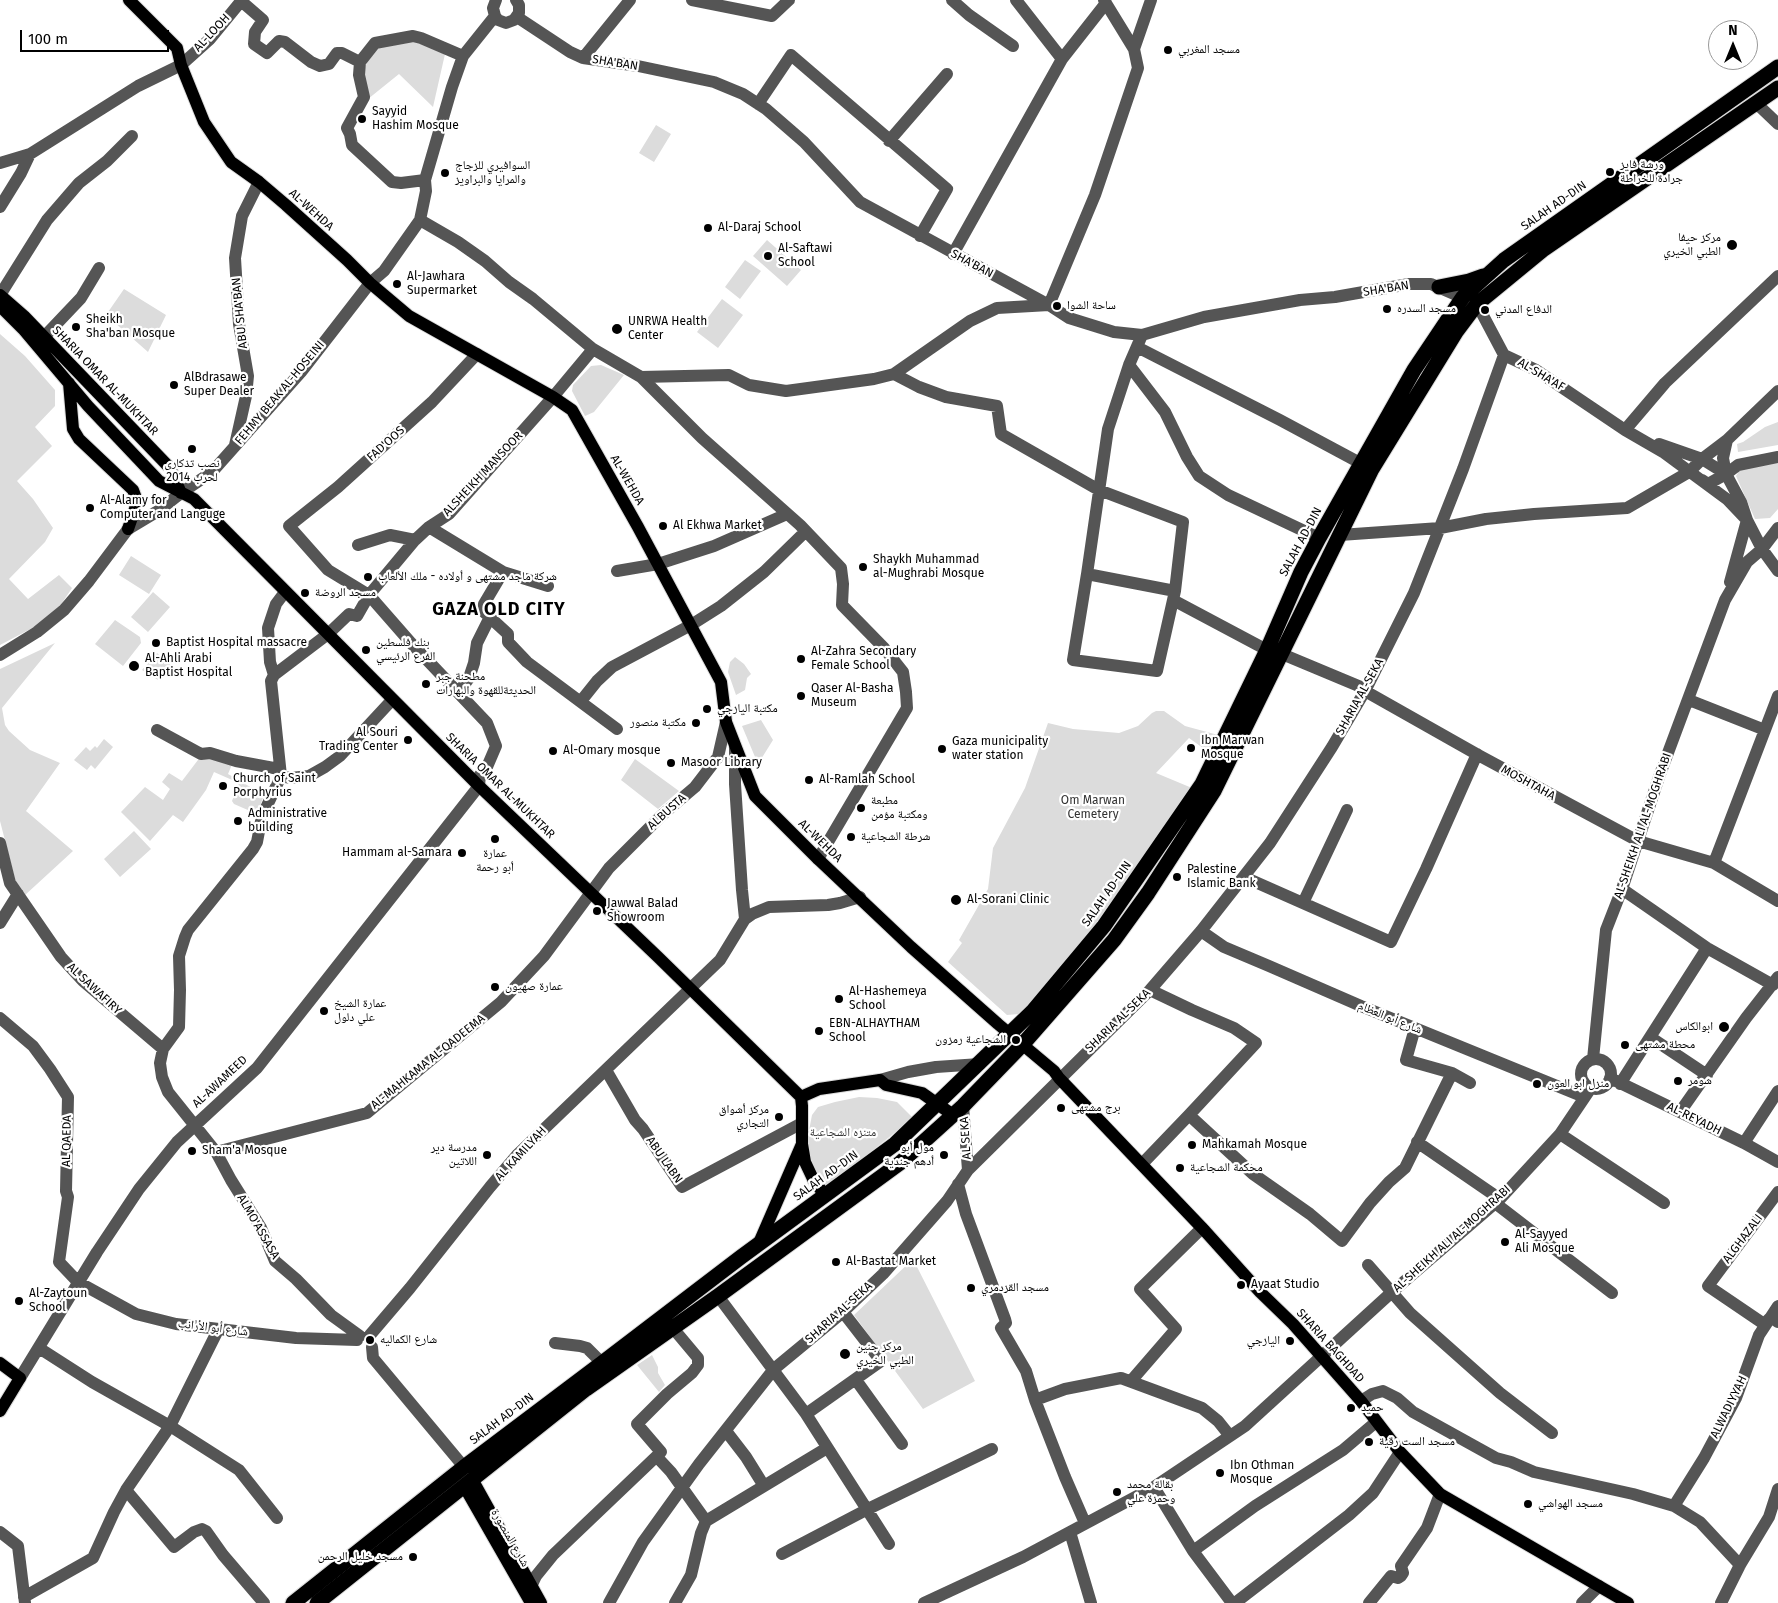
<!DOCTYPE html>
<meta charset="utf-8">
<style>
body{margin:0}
#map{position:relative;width:1778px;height:1603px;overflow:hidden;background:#fff;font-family:"Fira Sans",sans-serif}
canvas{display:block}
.north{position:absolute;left:1708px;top:20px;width:50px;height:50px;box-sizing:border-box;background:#fff;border:1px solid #999;border-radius:50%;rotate:0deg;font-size:14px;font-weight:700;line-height:20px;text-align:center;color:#000}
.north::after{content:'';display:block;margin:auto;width:18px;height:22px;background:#000;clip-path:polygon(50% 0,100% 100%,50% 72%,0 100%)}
.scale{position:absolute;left:20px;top:30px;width:149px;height:22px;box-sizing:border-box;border:2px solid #000;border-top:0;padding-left:6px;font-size:15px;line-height:18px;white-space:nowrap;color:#000;-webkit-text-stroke:4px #fff;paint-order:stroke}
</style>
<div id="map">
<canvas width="1778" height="1603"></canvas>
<div class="north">N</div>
<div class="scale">100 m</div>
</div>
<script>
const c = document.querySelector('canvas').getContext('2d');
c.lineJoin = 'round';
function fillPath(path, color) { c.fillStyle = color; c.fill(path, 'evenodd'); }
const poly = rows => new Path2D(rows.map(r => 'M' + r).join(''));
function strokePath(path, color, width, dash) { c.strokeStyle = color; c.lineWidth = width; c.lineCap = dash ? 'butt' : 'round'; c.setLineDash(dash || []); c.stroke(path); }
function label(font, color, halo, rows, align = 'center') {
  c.font = font + ' "Fira Sans","Noto Naskh Arabic",sans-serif'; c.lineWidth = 4.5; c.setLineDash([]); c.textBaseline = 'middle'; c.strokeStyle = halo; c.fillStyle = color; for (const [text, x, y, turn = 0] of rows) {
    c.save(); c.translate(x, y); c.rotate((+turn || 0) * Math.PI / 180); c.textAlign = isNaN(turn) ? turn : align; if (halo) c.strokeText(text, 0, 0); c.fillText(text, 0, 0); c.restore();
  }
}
const green = poly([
 [414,39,445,54,433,107,399,74,368,99,364,71,369,56,382,44],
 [656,125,671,134,654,162,639,153],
 [767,240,801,270,787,286,753,256],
 [745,260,761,271,740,299,725,287],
 [124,289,166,315,148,352,106,315],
 [722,299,743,315,718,348,697,332],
 [0,334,25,356,55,390,55,406,35,427,52,446,17,481,33,499,53,528,45,542,9,579,28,599,59,575,72,588,60,606,40,624,0,645],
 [601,365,624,375,594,412,585,416,572,391,573,385,591,366],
 [1778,422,1778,445,1738,452,1737,444,1743,442,1765,427],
 [1778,461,1778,509,1770,518,1755,519,1736,476,1740,469],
 [131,556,161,575,149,594,119,575],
 [153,592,170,607,148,632,131,617],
 [115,620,140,637,141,643,123,666,95,644],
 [55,643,2,708,5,725,9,731,30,750,60,763,26,811,73,851,24,896,16,883,0,821,0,669],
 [157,653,171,665,158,680,142,670],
 [735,657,744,664,751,674,747,678,745,690,736,695,728,672,730,662],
 [1156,711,1164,711,1185,726,1218,735,1210,753,1189,738,1156,773,1192,788,1086,945,1029,1009,1019,1014,1007,1015,948,962,962,943,959,940,988,889,993,848,1025,788,1048,723,1073,729,1119,733,1138,726,1152,713],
 [761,720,773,740,758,764,742,726],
 [104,739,113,747,95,769,91,765,87,770,74,760,86,747,90,751,95,746,97,748],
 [201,756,233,762,228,774,264,795,257,814,234,804,232,801,239,783,214,772,206,790,183,822,173,815,150,841,121,812,145,787,163,800,170,789,162,782,169,773,182,781],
 [635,759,679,791,658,809,621,780],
 [134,831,151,849,120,877,104,859],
 [859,1097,877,1098,897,1102,913,1118,827,1187,822,1182,811,1163,808,1136,812,1115,818,1107,835,1102],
 [913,1259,975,1381,923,1409,854,1315],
 [652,1355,658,1367,658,1373,665,1385,659,1392,637,1365]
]);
const minor = poly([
 [496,0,493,8,495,16,498,20,506,23,514,20,519,13,519,5,516,0],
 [692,0,772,16,789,0],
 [952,0,969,15,1013,46],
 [1016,0,1062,59],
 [241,1,263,20,255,32,254,44,267,53,279,41,285,42,311,62,320,66,329,64,337,53,342,53,360,62],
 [517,17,570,52,583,58,638,66,714,82,743,94,766,109,804,142,860,202,1049,305,1069,318,1114,332,1142,335,1204,317,1300,300,1335,297,1409,284,1431,284,1477,304,1504,355,1536,370,1625,430,1663,452,1728,500,1747,520],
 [1134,49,1151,0],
 [583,58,630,0],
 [1756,103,1778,124],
 [758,104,791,55,947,189,920,236],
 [889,141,947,74],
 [0,163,30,154,138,86,181,65,210,39,242,0],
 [425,180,401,183,392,182,352,145,350,134,347,128,364,97,359,75,360,62,375,43,413,36,421,38,463,56],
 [0,207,21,173,30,154],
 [420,220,458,242,485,261,509,282,533,299,593,349,641,377,729,375,749,385,786,391,874,379,894,374,970,321,997,308,1049,305,1095,195,1138,68,1134,49,1104,0],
 [953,254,1062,59,1106,3],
 [0,295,47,220,79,183,107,161,132,136],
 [1142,335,1129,365,1108,429,1087,574,1175,591,1173,600,1267,650],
 [44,337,81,298,99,268],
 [1137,347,1280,420,1362,464],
 [1129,365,1165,412,1187,457,1199,476,1228,495,1319,538],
 [894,374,919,387,946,397,997,406,1001,434,1099,490,1183,522,1175,591],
 [641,377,702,438,800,525,841,568,843,584,842,605,884,648,903,672,906,692,907,708,818,859],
 [1625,430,1665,383,1778,276],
 [1659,444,1702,459,1726,474,1741,502,1747,520,1762,549,1778,571],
 [235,445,246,396,248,376,239,324,235,258,242,216,259,182],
 [1726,474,1723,458,1727,440],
 [1702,480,1708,484,1726,474,1738,465,1778,457],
 [429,527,503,572,548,586],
 [1340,535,1440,528,1486,519,1534,514,1627,508,1689,472,1702,459,1727,440,1778,391],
 [358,545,390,535,415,540],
 [617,571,658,564,714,546,787,514],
 [503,572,484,604,483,611,508,634,508,642,527,662,617,729],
 [1087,574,1073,660,1157,671,1173,600],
 [1730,582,1747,520],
 [1282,654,1361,687,1365,691,1480,756,1638,841,1714,863,1778,901],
 [0,655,37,632,64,610,89,581,128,529,158,511,181,493,212,472,301,372,370,283,384,271,420,220,426,191,425,180,452,87,463,56,495,16],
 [274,675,270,662,268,628,276,604,285,592],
 [459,692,469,678,474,663,477,643,490,617],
 [1689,700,1765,730],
 [581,701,597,681,612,667,691,625,721,606,764,572,805,532],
 [157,730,201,754,210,753,236,761,279,769],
 [735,748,735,784,742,890,745,919],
 [281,776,291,778,309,776,325,767,340,756,392,700],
 [0,843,10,883,61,957,83,981,163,1049,160,1063,162,1077,168,1092,216,1152,231,1180,261,1228,275,1261,296,1279,331,1315,360,1336],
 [1714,863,1778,696],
 [1244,877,1391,942,1426,869,1477,754],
 [1622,889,1707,948,1773,985],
 [1303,903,1347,810],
 [0,923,18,894],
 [1201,931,1224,947,1269,966,1361,1006,1584,1097],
 [0,1018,33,1046,50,1069,68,1097,66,1191,68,1197,59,1262,78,1282,136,1314,176,1324,296,1338,357,1340],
 [1415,1028,1406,1060,1452,1073,1470,1083],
 [1650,1037,1707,1075],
 [163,1049,179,1027,180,990,179,956,185,937,188,930,253,849,257,842,261,821,265,810,281,776,271,681,274,675,328,634,349,614,357,616,369,595,415,540,429,527,449,514,553,397,593,349],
 [1593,1059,1606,930,1622,889,1659,777,1725,600,1747,562,1762,549,1778,528],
 '1581 1074a15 15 0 1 1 30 0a15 15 0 1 1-30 0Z',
 [606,1070,635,1120,643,1129,682,1187,802,1123],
 [1610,1078,1744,1143,1778,1162],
 [880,1080,908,1072,936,1067,980,1064],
 [1620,1084,1707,948],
 [963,1106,968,1170],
 [1680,1112,1746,1018,1778,977],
 [1189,1115,1253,1174,1310,1214,1342,1241,1370,1203,1389,1182,1405,1168,1452,1073],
 [1560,1134,1664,1203],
 [1417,1142,1500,1199],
 [1744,1143,1778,1091],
 [216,1152,367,1113,501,1002,544,956,609,868,662,815,695,787,718,757,726,722],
 [1142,1164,1189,1115,1256,1043,1234,1028,1192,1010,1150,990],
 [958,1184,966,1214,1005,1319,1006,1323,1001,1328,1026,1371,1035,1400,1065,1477,1085,1523],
 [1778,1192,1708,1286,1764,1324,1771,1317,1778,1322],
 [1495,1203,1612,1293],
 [1368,1265,1410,1313,1500,1393,1552,1433],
 [718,1296,806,1414,889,1544],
 [370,1335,410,1288,490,1187,518,1154,720,960,745,919,752,914,769,907,828,905,840,903,860,897],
 [555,1343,580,1346,587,1348,602,1363],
 [372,1347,373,1358,464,1467],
 [39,1348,92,1382,170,1426,239,1470,277,1518],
 [20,1378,97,1252,139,1189,177,1142,257,1068,479,786,480,775,487,767,496,746,487,723,411,643,369,595,328,570,289,526,338,487,432,402,477,354],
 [856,1380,902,1444],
 [1131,1381,1176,1329,1140,1289,1202,1228],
 [1035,1400,1065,1389,1121,1378,1202,1408,1218,1421,1230,1436],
 [1361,1401,1372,1394,1383,1391,1397,1398,1413,1412,1496,1458,1511,1462,1534,1472,1633,1494,1674,1506,1700,1522,1740,1565],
 [806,1414,881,1361,843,1312],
 [726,1431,746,1457,764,1486],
 [657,1457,671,1472,706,1521],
 [1154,1487,1193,1551,1232,1603],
 [126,1490,174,1547,194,1532,202,1529,206,1531,223,1555,264,1603],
 [1674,1506,1704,1458,1736,1398,1759,1335,1778,1306],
 [0,1532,18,1546,25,1603],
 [1070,1532,1091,1603],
 [1193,1551,1255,1506,1343,1450,1376,1422],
 [782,1554,868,1509,992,1449],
 [528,1593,536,1576,553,1555,661,1452,637,1424,667,1394,692,1373,698,1365,698,1358,672,1327],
 [24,1597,93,1558,114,1512,126,1490,170,1426,218,1330],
 [609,1603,643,1542,699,1464,774,1369,843,1312,883,1274,947,1201,968,1170,1150,990,1201,931,1270,843,1332,747,1365,691,1414,593,1463,469,1504,355],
 [675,1603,691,1575,701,1533,706,1521,827,1448],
 [924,1603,1023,1557,1154,1487,1245,1426,1392,1292,1500,1199,1560,1134,1591,1088],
 [1235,1603,1349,1515,1373,1493,1400,1452],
 [1369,1603,1391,1576,1398,1578,1401,1576,1403,1573,1401,1566,1427,1528,1440,1494],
 [1582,1603,1599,1586],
 [1721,1603,1740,1565,1769,1517,1778,1489]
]);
const major = poly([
 [129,0,177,48,181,65,204,122,231,162,259,182,286,205,347,260,370,283,409,316,553,397,572,410,638,527,721,682,726,722,755,796,818,859,911,947,998,1024,1054,1071,1059,1078,1205,1231,1260,1292,1293,1324,1361,1401,1400,1452,1440,1494,1628,1603],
 [0,295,24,316,170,468,181,493],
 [0,306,23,329,88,406,159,481,194,499,479,786,658,957,801,1097,802,1106,802,1144,805,1162,814,1181,825,1195],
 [69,383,73,429,79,439,133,490,136,498,136,506,128,529],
 [801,1097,819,1089,880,1080,886,1085,922,1093,953,1115],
 [759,1243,802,1144],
 [0,1363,20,1378,0,1411],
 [472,1479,541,1603],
 [464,1486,531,1603]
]);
const highway = poly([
 [1439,287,1469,281,1483,276],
 [293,1603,464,1467,602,1363,741,1257,895,1144,1032,1012,1104,926,1202,784,1267,650,1301,572,1319,538,1414,370,1463,297,1504,260,1778,67],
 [317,1603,586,1389,718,1296,900,1163,963,1106,1023,1044,1114,940,1148,893,1214,791,1372,469,1456,332,1477,304,1544,249,1778,88]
]);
const markers = [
 [1168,50,5,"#000"],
 [362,119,5,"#000"],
 [1610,172,5,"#000"],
 [445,173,5,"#000"],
 [708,228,5,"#000"],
 [1732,245,6,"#000"],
 [768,256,5,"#000"],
 [397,284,5,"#000"],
 [1057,306,5,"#000"],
 [1387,309,5,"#000"],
 [1485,310,5,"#000"],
 [76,327,5,"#000"],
 [617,329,6,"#000"],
 [174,385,5,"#000"],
 [192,449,5,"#000"],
 [90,508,5,"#000"],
 [663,526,5,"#000"],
 [863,567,5,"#000"],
 [368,577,5,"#000"],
 [305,593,5,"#000"],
 [156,643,5,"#000"],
 [366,650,5,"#000"],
 [801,659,5,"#000"],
 [134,666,6,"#000"],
 [426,684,5,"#000"],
 [801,696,5,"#000"],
 [707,709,5,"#000"],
 [696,723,5,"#000"],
 [408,740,5,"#000"],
 [1191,748,5,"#000"],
 [942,749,5,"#000"],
 [553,751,5,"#000"],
 [671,763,5,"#000"],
 [809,780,5,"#000"],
 [223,786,5,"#000"],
 [861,808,5,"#000"],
 [238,821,5,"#000"],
 [851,837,5,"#000"],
 [495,839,5,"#000"],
 [462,853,5,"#000"],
 [1177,877,5,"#000"],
 [956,900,6,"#000"],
 [597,911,5,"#000"],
 [495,987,5,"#000"],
 [839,999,5,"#000"],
 [324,1011,5,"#000"],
 [1724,1027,6,"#000"],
 [819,1031,5,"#000"],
 [1016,1040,5,"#000"],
 [1625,1045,5,"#000"],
 [1678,1081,5,"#000"],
 [1537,1084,5,"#000"],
 [1061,1108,5,"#000"],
 [779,1117,5,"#000"],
 [1192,1145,5,"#000"],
 [192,1151,5,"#000"],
 [487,1155,5,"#000"],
 [944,1155,5,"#000"],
 [1180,1168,5,"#000"],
 [1505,1242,5,"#000"],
 [836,1262,5,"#000"],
 [1241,1285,5,"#000"],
 [971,1288,5,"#000"],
 [19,1301,5,"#000"],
 [370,1340,5,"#000"],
 [1290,1341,5,"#000"],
 [845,1354,6,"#000"],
 [1351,1408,5,"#000"],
 [1369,1442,5,"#000"],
 [1220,1473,5,"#000"],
 [1117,1492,5,"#000"],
 [1528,1504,5,"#000"],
 [413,1557,5,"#000"]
];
const streetNames = [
 ["AL-LOOH",212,33,-47],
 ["SHA'BAN",615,63,9],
 ["SALAH AD-DIN",1554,206,-35],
 ["AL-WEHDA",311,210,42],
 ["SHA'BAN",972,264,28],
 ["SHA'BAN",1386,289,-9],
 ["ABU SHA'BAN",240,313,-96],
 ["AL-SHA'AF",1541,375,31],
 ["SHARIA OMAR AL-MUKHTAR",105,381,46],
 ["FEHMY BEAK AL-HOSEINI",280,393,-50],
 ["FAD'OOS",386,444,-42],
 ["ALSHEIKH MANSOOR",483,474,-47],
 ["AL-WEHDA",627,480,60],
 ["SALAH AD-DIN",1301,542,-62],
 ["SHARIA AL-SEKA",1360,697,-61],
 ["MOSHTAHA",1528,783,29],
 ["SHARIA OMAR AL-MUKHTAR",500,786,44],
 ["ALBUSTA",667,812,-42],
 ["AL-SHEIKH ALI AL-MOGHRABI",1643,826,-71],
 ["AL-WEHDA",820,841,44],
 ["SALAH AD-DIN",1107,894,-55],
 ["AL SAWAFIRY",94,989,43],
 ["شارع أبو العظام",1390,1018,22],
 ["SHARIA AL-SEKA",1118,1021,-44],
 ["AL-MAHKAMA AL-QADEEMA",428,1062,-39],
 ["AL-AWAMEED",220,1082,-43],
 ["AL-REYADH",1694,1119,26],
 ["AL SEKA",966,1138,-94],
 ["AL QAEDA",67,1141,-89],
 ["AL KAMILYAH",521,1154,-47],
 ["ABU LABN",664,1160,55],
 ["SALAH AD-DIN",826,1176,-36],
 ["ALMO'ASSASA",258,1227,60],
 ["AL-SHEIKH ALI AL-MOGHRABI",1452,1239,-42],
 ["ALGHAZALI",1743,1239,-53],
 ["SHARIA AL-SEKA",839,1313,-42],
 ["شارع أبو الأرانب",213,1328,7],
 ["SHARIA BAGHDAD",1330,1346,48],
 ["ALWADIYYAH",1729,1407,-64],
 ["SALAH AD-DIN",502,1419,-37],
 ["شارع المنصورة",510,1538,60]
];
const poiNames = [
 ["مسجد المغربي",1178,50],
 ["Sayyid",372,112],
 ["Hashim Mosque",372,126],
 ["ورشة فايز",1620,165],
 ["جرادة للخراطة",1620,179],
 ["السوافيري للزجاج",455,166],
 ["والمرايا والبراويز",455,180],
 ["Al-Daraj School",718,228],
 ["مركز حيفا",1721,238,"right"],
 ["الطبي الخيري",1721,252,"right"],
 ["Al-Saftawi",778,249],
 ["School",778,263],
 ["Al-Jawhara",407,277],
 ["Supermarket",407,291],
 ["ساحة الشوا",1067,306],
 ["مسجد السدره",1397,309],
 ["الدفاع المدني",1495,310],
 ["Sheikh",86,320],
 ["Sha'ban Mosque",86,334],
 ["UNRWA Health",628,322],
 ["Center",628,336],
 ["AlBdrasawe",184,378],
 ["Super Dealer",184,392],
 ["نصب تذكاري",192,464,"center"],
 ["لحرب 2014",192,478,"center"],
 ["Al-Alamy for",100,501],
 ["Computer and Languge",100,515],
 ["Al Ekhwa Market",673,526],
 ["Shaykh Muhammad",873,560],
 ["al-Mughrabi Mosque",873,574],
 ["شركة ماجد مشتهى و أولاده - ملك الألعاب",378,577],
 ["مسجد الروضة",315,593],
 ["Baptist Hospital massacre",166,643],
 ["بنك فلسطين",376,643],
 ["الفرع الرئيسي",376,657],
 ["Al-Zahra Secondary",811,652],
 ["Female School",811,666],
 ["Al-Ahli Arabi",145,659],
 ["Baptist Hospital",145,673],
 ["مطحنة جبر",436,677],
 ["الحديثةللقهوة والبهارات",436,691],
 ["Qaser Al-Basha",811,689],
 ["Museum",811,703],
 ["مكتبة اليازجي",717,709],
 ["مكتبة منصور",686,723,"right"],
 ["Al Souri",398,733,"right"],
 ["Trading Center",398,747,"right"],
 ["Ibn Marwan",1201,741],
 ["Mosque",1201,755],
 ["Gaza municipality",952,742],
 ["water station",952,756],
 ["Al-Omary mosque",563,751],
 ["Masoor Library",681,763],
 ["Church of Saint",233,779],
 ["Porphyrius",233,793],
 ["Al-Ramlah School",819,780],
 ["مطبعة",871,801],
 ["ومكتبة مؤمن",871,815],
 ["Administrative",248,814],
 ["building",248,828],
 ["شرطة الشجاعية",861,837],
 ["Hammam al-Samara",452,853,"right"],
 ["عمارة",495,854,"center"],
 ["أبو رحمة",495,868,"center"],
 ["Palestine",1187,870],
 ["Islamic Bank",1187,884],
 ["Al-Sorani Clinic",967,900],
 ["Jawwal Balad",607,904],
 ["Showroom",607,918],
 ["عمارة صهيون",505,987],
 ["Al-Hashemeya",849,992],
 ["School",849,1006],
 ["عمارة الشيخ",334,1004],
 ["علي دلول",334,1018],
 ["EBN-ALHAYTHAM",829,1024],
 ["School",829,1038],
 ["ابوالكاس",1713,1027,"right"],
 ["الشجاعية رمزون",1006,1040,"right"],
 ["محطة مشتهى",1635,1045],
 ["شومر",1688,1081],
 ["منزل ابو العون",1547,1084],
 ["برج مشتهى",1071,1108],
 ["مركز أشواق",769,1110,"right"],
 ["التجاري",769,1124,"right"],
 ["Mahkamah Mosque",1202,1145],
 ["مدرسة دير",477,1148,"right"],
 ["اللاتين",477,1162,"right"],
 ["مول أبو",934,1148,"right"],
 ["أدهم جندية",934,1162,"right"],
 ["Sham'a Mosque",202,1151],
 ["محكمة الشجاعية",1190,1168],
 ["Al-Sayyed",1515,1235],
 ["Ali Mosque",1515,1249],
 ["Al-Bastat Market",846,1262],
 ["Ayaat Studio",1251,1285],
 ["مسجد القزدمري",981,1288],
 ["Al-Zaytoun",29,1294],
 ["School",29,1308],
 ["شارع الكماليه",380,1340],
 ["اليازجي",1280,1341,"right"],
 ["مركز جنين",856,1347],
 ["الطبي الخيري",856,1361],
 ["حميد",1361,1408],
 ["مسجد الست رقية",1379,1442],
 ["Ibn Othman",1230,1466],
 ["Mosque",1230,1480],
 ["بقالة محمد",1127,1485],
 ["وحمزة علي",1127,1499],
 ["مسجد الهواشي",1538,1504],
 ["مسجد خليل الرحمن",403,1557,"right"]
];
const parkNames = [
 ["Om Marwan",1093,801],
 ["Cemetery",1093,815],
 ["متنزه الشجاعية",843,1133]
];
const districtNames = [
 ["GAZA OLD CITY",499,610]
];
fillPath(green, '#dcdcdc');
strokePath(major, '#dbdbdb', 14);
strokePath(highway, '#dbdbdb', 17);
strokePath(minor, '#555', 12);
strokePath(major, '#000', 12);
strokePath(highway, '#000', 15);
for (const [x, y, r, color] of markers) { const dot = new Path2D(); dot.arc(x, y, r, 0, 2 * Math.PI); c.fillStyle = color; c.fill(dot); strokePath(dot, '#fff', 2); }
label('12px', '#000', '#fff', streetNames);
label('12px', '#000', '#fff', poiNames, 'left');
label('12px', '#333', '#fff', parkNames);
c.letterSpacing = '1px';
label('bold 18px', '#000', '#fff', districtNames);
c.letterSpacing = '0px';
</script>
